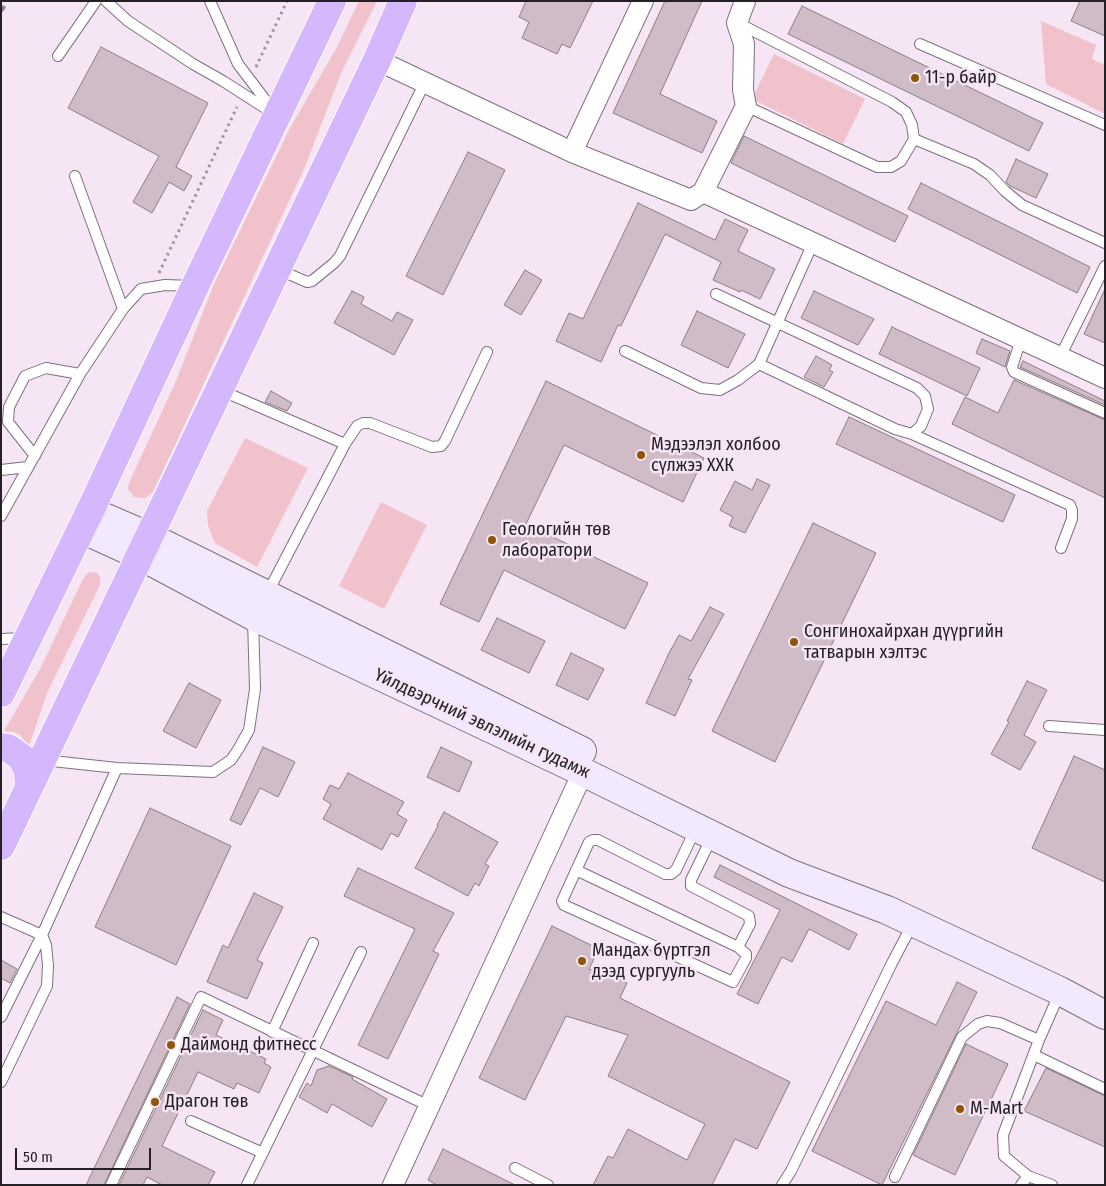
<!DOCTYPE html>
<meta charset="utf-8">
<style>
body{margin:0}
#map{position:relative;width:1106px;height:1186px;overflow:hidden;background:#f5e5f5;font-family:"Fira Sans Condensed",sans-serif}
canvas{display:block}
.frame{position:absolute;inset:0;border:2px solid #252026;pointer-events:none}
.scale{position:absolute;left:15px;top:1148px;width:136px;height:22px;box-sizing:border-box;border:2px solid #252026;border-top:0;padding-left:6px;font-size:15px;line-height:18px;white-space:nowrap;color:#252026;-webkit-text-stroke:4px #f5e5f5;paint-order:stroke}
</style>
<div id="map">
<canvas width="1106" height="1186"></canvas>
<div class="frame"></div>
<div class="scale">50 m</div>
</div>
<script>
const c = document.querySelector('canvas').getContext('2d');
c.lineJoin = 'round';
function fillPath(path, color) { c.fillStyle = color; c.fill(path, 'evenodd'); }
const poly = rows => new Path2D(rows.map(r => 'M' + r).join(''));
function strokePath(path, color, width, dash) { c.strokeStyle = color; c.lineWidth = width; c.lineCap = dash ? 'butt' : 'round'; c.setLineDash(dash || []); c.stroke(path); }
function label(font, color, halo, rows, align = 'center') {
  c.font = font + ' "Fira Sans Condensed",sans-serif'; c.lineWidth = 5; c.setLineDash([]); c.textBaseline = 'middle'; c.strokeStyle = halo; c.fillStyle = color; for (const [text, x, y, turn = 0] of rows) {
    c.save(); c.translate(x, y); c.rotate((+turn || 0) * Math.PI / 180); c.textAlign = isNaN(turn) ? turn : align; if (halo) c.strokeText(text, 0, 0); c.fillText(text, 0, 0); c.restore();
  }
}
const green = poly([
 [359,1,377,1,342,71,304,169,153,492,145,498,134,497,128,489,129,483,176,381,214,284,290,128,337,47],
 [1041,21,1096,45,1092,59,1105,65,1105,114,1046,84],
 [774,54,865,99,843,144,752,99],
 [245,438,308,468,257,567,215,543,208,526,207,511],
 [381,502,427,525,384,609,339,586],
 [89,572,97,573,100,576,100,585,47,693,29,746,20,735,14,732,4,731,40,669,83,579]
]);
const building = poly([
 [526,1,593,1,570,48,562,44,557,54,522,38,529,22,519,17,526,1],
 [665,1,702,1,660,94,717,121,702,153,613,113,665,1],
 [1080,1,1105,1,1105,36,1071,21,1080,1],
 [802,6,1043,123,1029,151,788,34,802,6],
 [101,47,208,103,176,167,192,176,184,191,169,182,152,213,133,202,159,156,68,108,101,47],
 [744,136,908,216,895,242,731,163,744,136],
 [468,152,505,170,443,295,406,276,468,152],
 [1016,159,1048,174,1036,198,1010,186,1006,182,1016,159],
 [921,183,1090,267,1077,293,908,209,921,183],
 [638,203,715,240,725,219,748,230,738,251,775,269,760,299,741,290,740,292,713,280,721,262,665,234,621,326,618,325,601,362,556,341,569,313,583,319,638,203],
 [525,270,542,280,521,315,504,305,525,270],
 [1105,289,1105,343,1084,334,1105,289],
 [352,291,364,297,361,304,392,321,397,312,413,320,394,355,334,323,352,291],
 [814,291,874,319,858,345,801,318,814,291],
 [697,311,745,334,728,368,681,345,697,311],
 [892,327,980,368,967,396,879,354,892,327],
 [982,339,1010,351,1005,367,976,353,982,339],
 [816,356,832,365,829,370,833,372,824,387,804,377,816,356],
 [1023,361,1105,401,1105,405,1020,367,1023,361],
 [1014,380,1105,420,1105,498,952,424,965,397,998,413,1014,380],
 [546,381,704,458,683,502,564,445,526,524,648,583,625,629,504,570,479,622,440,604,546,381],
 [271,391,292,403,287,411,265,402,271,391],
 [849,417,1015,495,1003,522,836,444,849,417],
 [757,479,770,485,745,533,729,526,733,517,720,510,735,481,752,490,757,479],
 [813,523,876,553,775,762,712,731,813,523],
 [710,607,724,614,688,679,692,680,675,716,646,703,669,653,679,635,691,641,710,607],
 [497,618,545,641,529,673,481,650,497,618],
 [571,653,604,669,588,700,556,685,571,653],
 [1027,681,1047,690,1024,735,1036,742,1020,770,991,754,1009,722,1007,721,1027,681],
 [189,683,221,700,196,748,163,731,189,683],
 [263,747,295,762,278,797,260,788,241,825,230,820,263,747],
 [441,747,472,762,459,792,427,777,441,747],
 [1074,756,1105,770,1105,882,1032,848,1074,756],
 [348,773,404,802,397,814,407,820,398,837,391,833,382,850,323,819,331,804,323,799,330,785,339,789,348,773],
 [150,808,231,846,176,965,95,927,150,808],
 [444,812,498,842,485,864,489,866,479,886,475,883,468,896,415,868,438,826,437,825,444,812],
 [720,865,857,934,849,950,809,929,792,962,782,957,758,1004,737,994,780,910,714,877,720,865],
 [358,868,454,913,433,951,439,954,388,1059,358,1045,415,929,344,896,358,868],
 [254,893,283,907,257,960,263,963,247,999,207,982,223,945,228,948,254,893],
 [552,926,599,949,589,969,627,983,620,998,790,1082,757,1149,735,1139,712,1185,593,1185,608,1156,613,1158,628,1129,687,1160,705,1124,608,1076,628,1035,566,1016,525,1100,479,1078,552,926],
 [1,960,17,969,10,983,1,978,1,960],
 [957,982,977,992,882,1185,812,1151,886,1001,936,1025,957,982],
 [177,997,190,1004,104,1185,86,1185,177,997],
 [203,1010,223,1020,216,1035,266,1059,264,1063,271,1067,259,1093,237,1083,234,1089,198,1072,162,1146,215,1172,208,1185,162,1185,147,1177,143,1185,119,1185,203,1010],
 [966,1044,1008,1064,955,1175,913,1155,966,1044],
 [329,1066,353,1077,352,1079,387,1099,372,1127,332,1104,327,1113,299,1097,307,1083,311,1086,317,1070,329,1066],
 [1046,1068,1105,1096,1105,1147,1024,1111,1046,1068],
 [443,1149,515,1185,437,1185,428,1180,443,1149]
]);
const path = poly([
 [256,67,287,1],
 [159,273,237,107]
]);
const lane = poly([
 [106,1,128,21,193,64,223,81,276,115],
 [210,1,238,64,273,110],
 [738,23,892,102,906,112,912,125,914,139,901,161,891,167,877,167,746,106],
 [920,44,1105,125],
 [58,56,96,1],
 [914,139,974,164,990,175,1005,191,1022,205,1105,243],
 [75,176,123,309],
 [277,269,307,282,312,281,334,263,340,256,425,82],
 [716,294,917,388,925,396,928,409,921,426,912,434,895,429,759,364],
 [1021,339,1012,367,1014,372,1105,413],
 [625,351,701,388,720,390,738,380,759,364,813,243],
 [1060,357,1105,266],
 [220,390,345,444,357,426,363,423,370,423,432,447,441,446,445,441,487,352],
 [912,434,1070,505,1072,510,1072,519,1061,548],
 [35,456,8,422,9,407,25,376,46,368,80,374],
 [1,470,28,467],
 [1,516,80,374,123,309,141,289,165,285,194,286],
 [267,594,345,444],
 [1,639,25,638],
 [1049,726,1105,730],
 [43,760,117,768],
 [712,837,691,880,691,886,749,916,750,924,738,947],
 [576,870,738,947,746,954,746,958,733,982,564,905,562,901,563,899,589,842,593,840,598,840,665,874,671,874,676,870,696,828],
 [1,917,42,935,46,945,48,965,47,986,1,1082],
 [1,1017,42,935,117,768,213,772,231,760,239,748,249,730,255,689,253,619],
 [272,1032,313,943],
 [1034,1055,1105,1089],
 [191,1121,263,1153],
 [515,1168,548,1185],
 [895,1177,962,1037,978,1024,987,1021,1000,1023,1039,1040],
 [111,1185,201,997,429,1106],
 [247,1185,361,952],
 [782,1185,791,1171,892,963,913,923],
 [1021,1185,1028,1176],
 [1052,1185,1028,1176,1004,1156,1003,1135,1039,1040,1060,992]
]);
const street = poly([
 [377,60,572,152,691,200,703,192,1105,378],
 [572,152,643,1],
 [703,192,746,106,743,90,744,44,737,23,745,1],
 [393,1185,583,772]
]);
const secondary = poly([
 [90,511,148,536,582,751],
 [82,529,139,555,253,616,583,772,789,873,887,910,1060,991,1105,1015]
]);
const highway = poly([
 [1,693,90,511,195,286,332,1],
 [1,747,8,748,21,757,28,770,29,787],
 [1,846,377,60,403,1]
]);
const rail = poly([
 [1,11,8,1]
]);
const markers = [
 [915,78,5,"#8d5609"],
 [641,455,5,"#8d5609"],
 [492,540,5,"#8d5609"],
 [794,642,5,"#8d5609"],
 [582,961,5,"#8d5609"],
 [171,1045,5,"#8d5609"],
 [155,1102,5,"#8d5609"],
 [960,1109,5,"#8d5609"]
];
const poiNames = [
 ["11-р байр",925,78],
 ["Мэдээлэл холбоо",651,445],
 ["сүлжээ ХХК",651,466],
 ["Геологийн төв",502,530],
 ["лаборатори",502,551],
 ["Сонгинохайрхан дүүргийн",804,632],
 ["татварын хэлтэс",804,653],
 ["Мандах бүртгэл",592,951],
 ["дээд сургууль",592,972],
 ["Даймонд фитнесс",181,1045],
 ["Драгон төв",165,1102],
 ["M-Mart",970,1109]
];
const streetNames = [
 ["Үйлдвэрчний эвлэлийн гудамж",482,724,25]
];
fillPath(green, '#f1c2cb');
fillPath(building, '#d0bcc7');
strokePath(building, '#8e7c85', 1);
strokePath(lane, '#7e717f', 12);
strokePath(street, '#7e717f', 22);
strokePath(secondary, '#7e717f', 30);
strokePath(highway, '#fff', 30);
strokePath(path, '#9f939f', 3, [2.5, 4]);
strokePath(lane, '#fff', 10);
strokePath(street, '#fff', 20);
strokePath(secondary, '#f2e9fe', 28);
strokePath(highway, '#d5b7fd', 28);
strokePath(rail, '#908591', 4, [6, 6]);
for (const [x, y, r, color] of markers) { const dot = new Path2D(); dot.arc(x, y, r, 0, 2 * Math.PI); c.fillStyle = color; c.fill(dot); strokePath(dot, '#f5e5f5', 2); }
label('18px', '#252026', '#f5e5f5', poiNames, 'left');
label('18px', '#252026', '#f5e5f5', streetNames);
</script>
